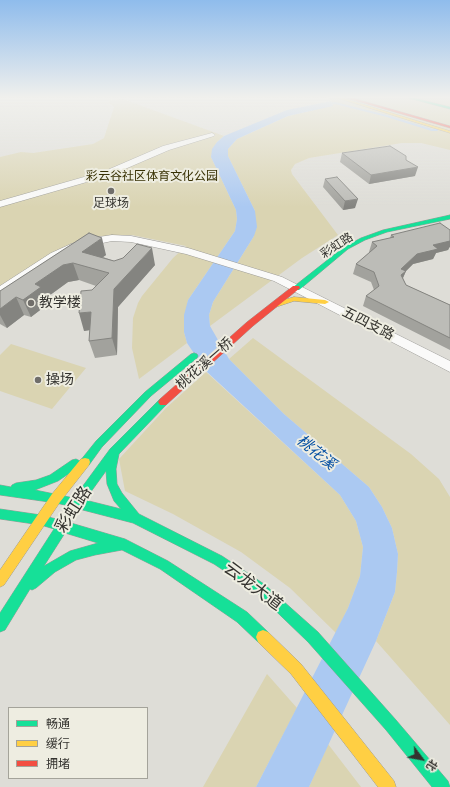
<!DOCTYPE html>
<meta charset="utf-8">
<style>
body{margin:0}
#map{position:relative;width:450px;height:787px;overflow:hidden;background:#deddd7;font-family:"Archivo Narrow","Noto Sans SC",sans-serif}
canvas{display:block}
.legend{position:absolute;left:8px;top:707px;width:140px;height:72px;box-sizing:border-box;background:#eeede1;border:1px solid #a4a39a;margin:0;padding:5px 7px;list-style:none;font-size:12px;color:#34332f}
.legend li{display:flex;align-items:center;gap:8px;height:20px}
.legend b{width:20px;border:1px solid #a4a39a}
.north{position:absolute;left:402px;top:739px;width:40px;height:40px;-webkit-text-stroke:3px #eeede1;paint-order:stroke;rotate:122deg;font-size:11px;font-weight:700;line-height:16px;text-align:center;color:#34332f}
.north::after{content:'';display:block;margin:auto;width:14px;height:18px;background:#34332f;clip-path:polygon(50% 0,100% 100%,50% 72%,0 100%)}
</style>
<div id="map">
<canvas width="450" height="787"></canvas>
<ul class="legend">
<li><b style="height:5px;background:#16e098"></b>畅通</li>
<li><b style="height:5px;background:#ffcf43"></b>缓行</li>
<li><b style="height:5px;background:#f24e42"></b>拥堵</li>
</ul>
<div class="north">北</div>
</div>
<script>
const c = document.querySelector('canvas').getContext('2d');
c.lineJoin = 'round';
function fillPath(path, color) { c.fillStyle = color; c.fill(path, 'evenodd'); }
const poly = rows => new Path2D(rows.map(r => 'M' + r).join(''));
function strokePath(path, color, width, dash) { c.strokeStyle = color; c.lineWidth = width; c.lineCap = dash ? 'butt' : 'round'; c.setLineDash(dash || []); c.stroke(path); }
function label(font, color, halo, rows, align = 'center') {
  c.font = font + ' "Archivo Narrow","Noto Sans SC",sans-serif'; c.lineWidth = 4; c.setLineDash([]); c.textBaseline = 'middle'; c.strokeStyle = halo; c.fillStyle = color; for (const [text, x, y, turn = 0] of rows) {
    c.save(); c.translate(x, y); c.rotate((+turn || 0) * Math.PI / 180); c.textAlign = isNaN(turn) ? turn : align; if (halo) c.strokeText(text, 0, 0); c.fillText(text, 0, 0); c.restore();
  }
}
const green = poly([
 [329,97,450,97,450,150,421,143,402,143,309,158,295,164,291,170,292,174,338,235,302,258,210,326,209,315,213,302,254,236,255,211,228,156,228,149,237,139,288,116,333,105],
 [123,99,224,136,217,142,211,157,236,210,237,219,235,231,188,300,184,332,187,343,139,379,132,348,133,318,138,303,142,296,173,258,186,246,132,235,111,235,89,239,73,243,52,253,0,286,0,157,21,152,33,153,93,144,104,138,114,107,109,103,110,100],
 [253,338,411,454,439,479,450,497,450,725,376,641,395,592,397,572,398,554,392,528,382,507,369,487,284,414,229,359],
 [11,344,86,368,52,409,0,391,0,355],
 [206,372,340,495,356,521,363,547,360,576,348,608,336,633,290,588,241,552,173,514,125,491,119,459,166,408],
 [267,674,297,708,256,787,203,787],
 [328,744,361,787,309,787]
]);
const water = poly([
 [331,101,333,106,288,116,237,139,228,149,228,156,255,211,257,227,254,236,213,302,209,315,210,326,229,359,284,414,369,487,382,507,392,528,398,554,397,572,395,592,376,641,309,787,256,787,348,608,360,576,363,547,356,521,340,495,206,371,187,343,184,332,184,315,188,300,235,231,237,219,236,210,211,157,212,149,217,142,224,136,287,110]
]);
const stream = poly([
 [328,104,335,103,387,116,432,130,437,130]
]);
const street = poly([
 [212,133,215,135,214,136,169,150,111,175,0,207,0,201,105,171,163,146,212,133],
 [112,235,131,236,188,248,282,277,450,361,450,372,274,281,186,254,131,242,112,241,79,248,59,257,4,293,0,294,0,286,51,253,71,244,92,238,112,235]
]);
const fast = poly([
 [404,97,410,97,450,107,450,109,404,97],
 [450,215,450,219,387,232,365,240,348,249,299,290,293,290,292,288,344,247,361,238,383,230,450,215],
 [194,353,197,354,198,356,197,358,151,396,102,447,89,465,85,466,81,464,80,466,58,481,35,490,74,498,110,449,160,399,166,399,168,402,166,405,119,454,116,469,117,484,122,493,139,514,222,556,264,584,318,632,396,720,448,781,450,787,432,787,386,730,308,642,256,592,214,564,133,523,79,509,71,523,125,539,168,561,247,612,268,632,270,637,268,642,263,644,258,642,237,622,160,569,122,550,95,555,76,560,55,572,36,588,32,590,30,589,5,630,0,632,0,613,54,529,41,525,0,519,0,509,41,515,60,520,69,506,56,503,0,495,0,485,11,487,12,485,16,483,36,480,50,475,72,460,76,459,80,461,96,441,145,392,191,354,194,353],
 [106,471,107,484,114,501,121,509,85,500,106,471],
 [65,533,98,543,70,551,44,566,65,533]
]);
const slow = poly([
 [334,97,339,97,450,131,450,133,334,97],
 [294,297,325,300,329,302,325,304,294,301,276,307,272,305,273,303,294,297],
 [85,458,89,459,90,462,89,465,60,502,4,585,0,587,0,570,52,494,81,459,85,458],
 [263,630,268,632,301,664,394,781,396,787,378,787,291,674,258,642,256,637,258,632,263,630]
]);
const jam = poly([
 [343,97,349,97,450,126,450,128,343,97],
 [293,286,299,286,300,288,253,326,166,405,160,405,158,402,160,399,247,322,293,286]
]);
const wall = poly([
 [342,153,406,160,415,176,369,184,340,162],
 [325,179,355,208,343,210,323,187],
 [89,233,106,255,103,257,114,261,155,265,118,307,117,355,95,358,89,341,90,330,84,331,92,290,96,286,79,280,68,282,46,298,48,304,31,317,24,315,7,328,0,324,0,291],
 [391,235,449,248,448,250,436,253,433,259,413,264,406,271,403,278,406,285,450,305,450,350,363,306,366,296,374,290,371,282,353,274,356,264,370,252,369,252,372,242,390,238]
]);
const shadedWall = poly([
 [418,167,415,176,369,184,371,175],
 [358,199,355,208,343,210,345,201],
 [102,238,106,255,89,267,82,252],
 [450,240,450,247,449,248,448,250,436,253,433,259,413,264,406,271,402,280,398,285,401,269,417,254,433,245],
 [152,248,155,265,118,307,117,355,112,338,114,289],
 [73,263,79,280,68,282,46,298,48,304,31,317,23,300,35,284,63,265],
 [16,297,24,315,7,328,0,315,0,309],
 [91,312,96,329,84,331,79,313]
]);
const building = poly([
 [390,146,406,156,406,160,418,167,371,175,342,153,390,146],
 [337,177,358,199,345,201,325,179,337,177],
 [440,223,450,230,450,241,433,245,438,249,417,254,401,269,406,271,401,275,406,285,450,305,450,338,366,296,379,286,374,272,356,264,377,246,372,242,394,237,391,235,440,223],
 [89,233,102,238,82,252,114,261,123,258,137,244,152,248,114,289,112,338,89,341,91,312,79,313,81,291,92,290,109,273,73,263,63,265,35,284,41,287,23,300,16,297,0,309,0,291,89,233]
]);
const markers = [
 [111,191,4,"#706e6a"],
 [31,303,4,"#706e6a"],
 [38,380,4,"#706e6a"]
];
const farParknames = [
 ["彩云谷社区体育文化公园",152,177]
];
const farPoinames = [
 ["足球场",111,204]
];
const farStreetnames = [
 ["彩虹路",337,246,-33]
];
const poiNames = [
 ["教学楼",39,303],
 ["操场",46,380]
];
const streetNames = [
 ["五四支路",368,324,27],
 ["桃花溪一桥",205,364,-41]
];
const waterNames = [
 ["桃花溪",316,453,39]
];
const nearStreetnames = [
 ["彩虹路",74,510,-57],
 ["云龙大道",253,587,37]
];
fillPath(green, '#dad4b2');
fillPath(water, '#abc9f2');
strokePath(stream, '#abc9f2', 2);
strokePath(street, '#9d9c98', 1);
strokePath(fast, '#9d9c98', 1);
strokePath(slow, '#9d9c98', 1);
strokePath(jam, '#9d9c98', 1);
fillPath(street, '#fafaf9');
fillPath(fast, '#16e098');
fillPath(slow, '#ffcf43');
fillPath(jam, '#f24e42');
fillPath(wall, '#a2a29d');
fillPath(shadedWall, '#848480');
fillPath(building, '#bcbcb7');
strokePath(building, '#848480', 1);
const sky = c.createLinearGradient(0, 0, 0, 207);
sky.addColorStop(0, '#8fbcec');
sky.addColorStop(0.47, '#f0f0ed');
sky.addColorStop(1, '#f0f0ed00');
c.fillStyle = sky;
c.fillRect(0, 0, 450, 207);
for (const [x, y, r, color] of markers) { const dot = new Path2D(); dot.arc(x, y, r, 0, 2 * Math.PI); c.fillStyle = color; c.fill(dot); strokePath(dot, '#eeede1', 1.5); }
label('12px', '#373003', '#eeede1', farParknames);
label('12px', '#34332f', '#eeede1', farPoinames);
label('12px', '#34332f', '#eeede1', farStreetnames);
label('14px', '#34332f', '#eeede1', poiNames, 'left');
label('14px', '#34332f', '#eeede1', streetNames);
label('italic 15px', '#024ea3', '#eeede1', waterNames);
label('17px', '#34332f', '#eeede1', nearStreetnames);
</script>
